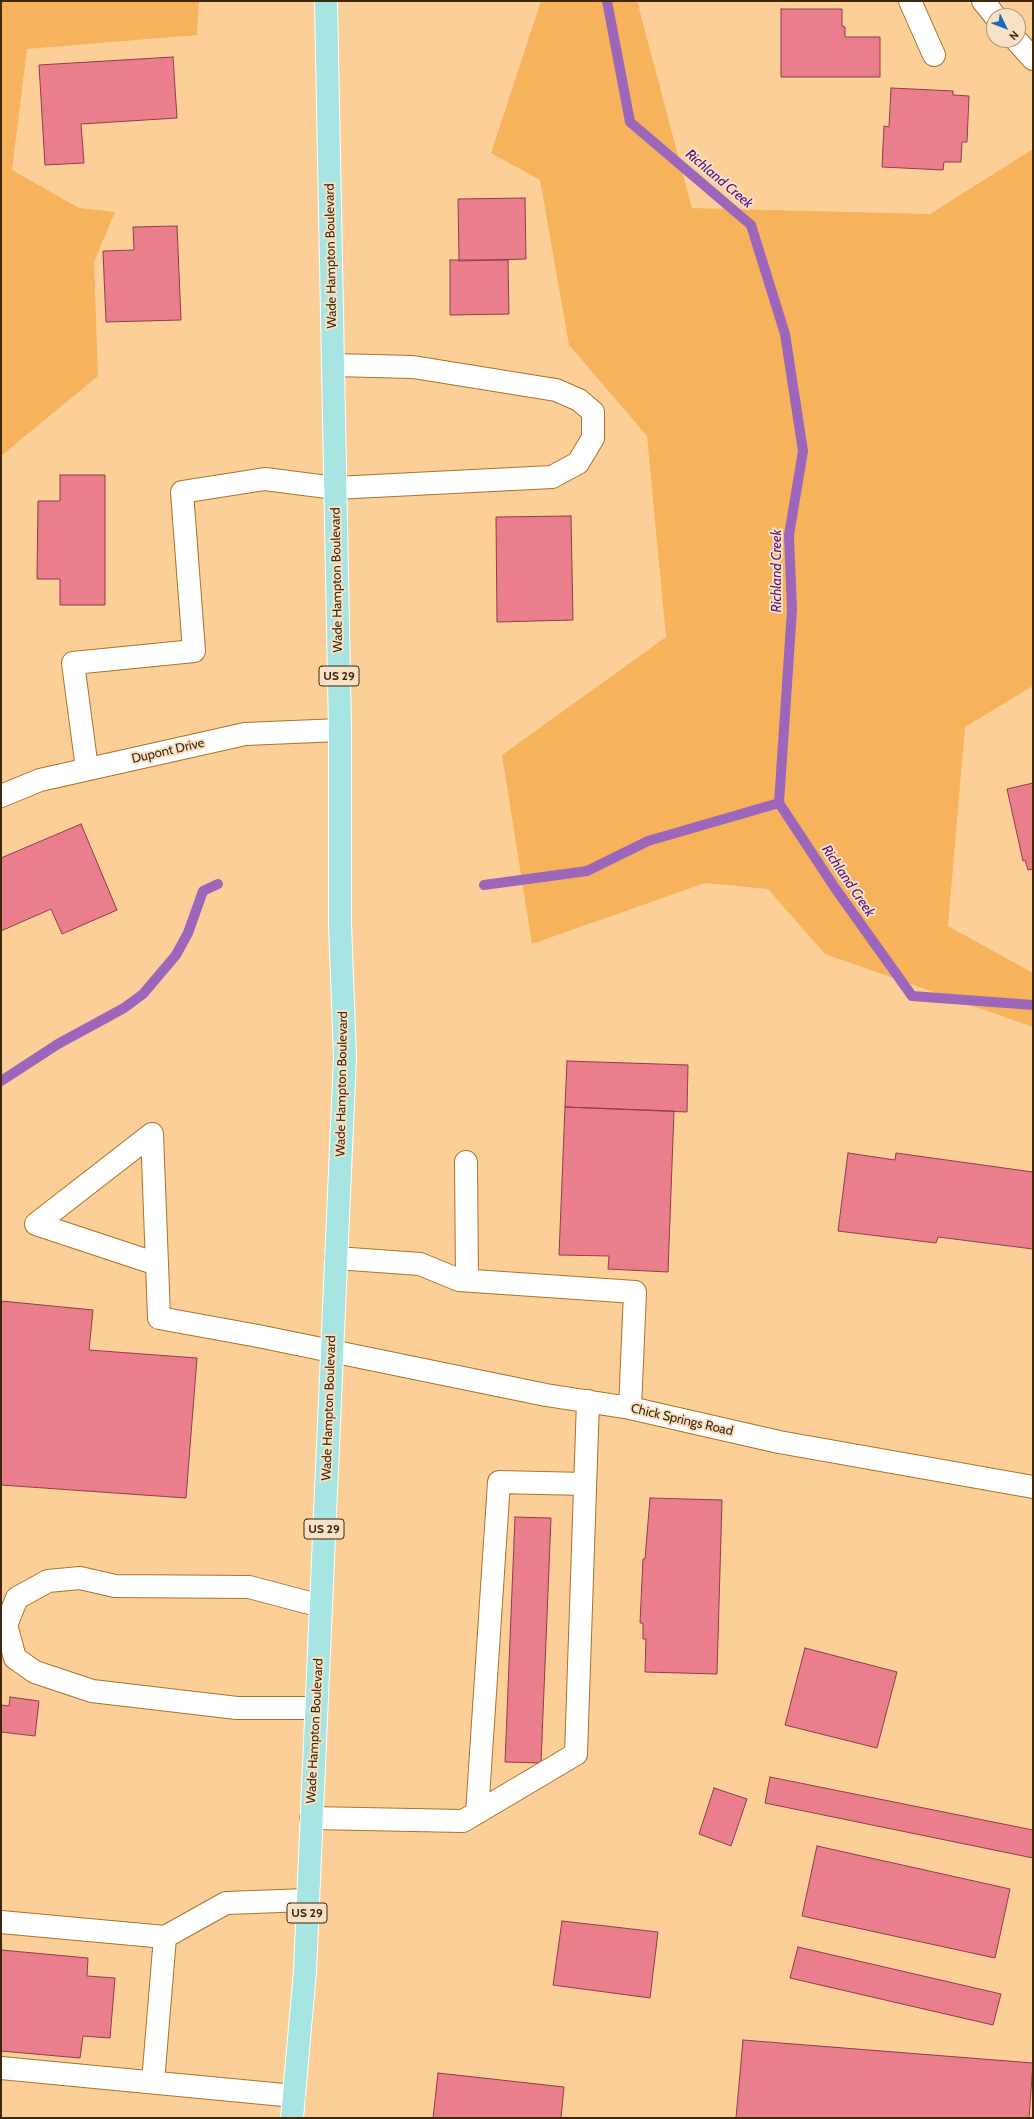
<!DOCTYPE html>
<style>
body{margin:0}
#map{position:relative;width:1034px;height:2119px;overflow:hidden;background:#fdcf98;font-family:Cabin,sans-serif}
canvas{display:block}
.frame{position:absolute;inset:0;border:2px solid #3d2808;pointer-events:none}
.north{position:absolute;left:986px;top:8px;width:40px;height:40px;box-sizing:border-box;background:#f8e1c6;border:1px solid #ad977a;border-radius:50%;rotate:133deg;font-size:11px;font-weight:700;line-height:16px;text-align:center;color:#3d2808}
.north::after{content:'';display:block;margin:auto;width:14px;height:18px;background:#186cba;clip-path:polygon(50% 0,100% 100%,50% 72%,0 100%)}
</style>
<div id="map">
<canvas width="1034" height="2119"></canvas>
<div class="frame"></div>
<div class="north">N</div>
</div>
<script>
const c = document.querySelector('canvas').getContext('2d');
c.lineJoin = 'round';
function fillPath(path, color) { c.fillStyle = color; c.fill(path, 'evenodd'); }
const poly = rows => new Path2D(rows.map(r => 'M' + r).join(''));
function strokePath(path, color, width, dash) { c.strokeStyle = color; c.lineWidth = width; c.lineCap = dash ? 'butt' : 'round'; c.setLineDash(dash || []); c.stroke(path); }
function label(font, color, halo, rows, align = 'center') {
  c.font = font + ' Cabin,sans-serif'; c.lineWidth = 4; c.setLineDash([]); c.textBaseline = 'middle'; c.strokeStyle = halo; c.fillStyle = color; for (const [text, x, y, turn = 0] of rows) {
    c.save(); c.translate(x, y); c.rotate((+turn || 0) * Math.PI / 180); c.textAlign = isNaN(turn) ? turn : align; if (halo) c.strokeText(text, 0, 0); c.fillText(text, 0, 0); c.restore();
  }
}
const green = poly([
 [1,1,199,1,197,35,27,49,12,170,79,208,115,212,94,262,98,376,1,456],
 [541,1,637,1,692,208,930,214,1033,149,1033,686,965,727,948,926,1033,973,1033,1027,825,954,768,889,705,883,532,944,502,755,666,637,647,436,569,345,540,180,491,153]
]);
const stream = poly([
 [607,1,630,122,751,225,785,334,803,451,789,535,792,610,779,803,835,888,912,996,1033,1005],
 [484,885,587,871,648,841,779,803],
 [1,1081,58,1044,124,1008,143,994,176,955,188,933,203,891,218,884]
]);
const building = poly([
 [781,9,842,9,842,26,845,27,845,37,880,37,880,77,781,77,781,9],
 [173,57,177,118,81,124,84,163,45,165,39,65,173,57],
 [891,88,953,91,953,95,969,96,967,142,962,142,961,162,944,162,943,170,882,167,884,126,889,127,891,88],
 [525,198,526,259,459,261,458,199,525,198],
 [177,226,181,320,106,322,103,251,134,250,133,227,177,226],
 [450,260,508,260,509,314,450,315,450,260],
 [60,475,105,475,105,605,60,605,60,579,37,579,38,501,60,501,60,475],
 [571,516,573,620,497,622,496,517,571,516],
 [1033,783,1033,869,1028,870,1025,860,1023,861,1007,789,1033,783],
 [81,824,117,910,62,934,51,909,1,931,1,858,81,824],
 [567,1061,688,1065,687,1112,565,1107,567,1061],
 [565,1107,674,1111,668,1272,608,1269,609,1256,559,1255,565,1107],
 [848,1153,895,1160,896,1153,1033,1172,1033,1249,938,1237,936,1243,838,1231,848,1153],
 [1,1301,93,1310,89,1350,197,1358,186,1498,1,1485,1,1301],
 [650,1498,722,1500,717,1674,645,1672,646,1639,643,1639,643,1623,640,1623,643,1559,645,1559,650,1498],
 [515,1517,551,1518,541,1763,505,1762,515,1517],
 [805,1648,897,1672,877,1748,785,1725,805,1648],
 [10,1697,39,1701,35,1736,1,1732,1,1705,9,1706,10,1697],
 [770,1777,1033,1830,1033,1858,765,1803,770,1777],
 [714,1788,747,1799,731,1846,699,1834,714,1788],
 [817,1846,1010,1889,995,1958,802,1916,817,1846],
 [562,1921,658,1932,650,1998,553,1985,562,1921],
 [798,1947,1001,1994,993,2025,790,1978,798,1947],
 [1,1950,88,1958,87,1976,115,1978,110,2038,83,2036,80,2058,1,2051,1,1950],
 [743,2040,1033,2063,1029,2118,736,2118,743,2040],
 [438,2073,564,2087,561,2118,433,2118,438,2073]
]);
const minor = poly([
 [910,1,934,55],
 [983,1,995,16],
 [1016,40,1033,59],
 [87,769,73,663,194,651,182,492,265,479,335,488,552,477,578,463,593,438,593,412,579,400,556,390,413,367,333,365],
 [1,796,40,780,245,734,340,730],
 [152,1134,157,1264,36,1224,152,1134],
 [466,1162,467,1280],
 [336,1258,420,1264,459,1280,635,1292,630,1408],
 [157,1264,159,1318,258,1336,546,1395,630,1408,779,1442,1033,1487],
 [316,1708,237,1708,92,1691,35,1672,15,1658,6,1625,17,1598,48,1581,80,1578,115,1586,249,1587,321,1606],
 [477,1813,499,1482,585,1484],
 [311,1818,463,1821,576,1754,588,1401],
 [1,1922,165,1937,226,1903,307,1900],
 [1,2068,294,2096],
 [153,2082,165,1937]
]);
const major = poly([
 [292,2118,305,1971,345,1057,340,923,340,730,326,1]
]);
const shields = [
 [339,676,40],
 [324,1529,40],
 [307,1913,40]
];
const shieldNames = [
 ["US 29",339,676],
 ["US 29",324,1529],
 ["US 29",307,1913]
];
const streetNames = [
 ["Wade Hampton Boulevard",331,256,-91],
 ["Wade Hampton Boulevard",337,580,-91],
 ["Dupont Drive",168,751,-13],
 ["Wade Hampton Boulevard",342,1084,-89],
 ["Wade Hampton Boulevard",329,1408,-88],
 ["Chick Springs Road",682,1420,13],
 ["Wade Hampton Boulevard",315,1731,-87]
];
const waterNames = [
 ["Richland Creek",719,179,40],
 ["Richland Creek",777,571,-90],
 ["Richland Creek",848,881,56]
];
fillPath(green, '#f6b35b');
strokePath(stream, '#9c67bb', 10);
fillPath(building, '#eb7e8d');
strokePath(building, '#8d3d4a', 1);
strokePath(minor, '#a7732a', 24);
strokePath(major, '#fff', 24);
strokePath(minor, '#fff', 22);
strokePath(major, '#a6e5e2', 22);
for (const [x, y, w] of shields) { const box = new Path2D(); box.roundRect(x - w / 2, y - 10, w, 20, 3); c.fillStyle = '#f8e1c6'; c.fill(box); strokePath(box, '#3d2808', 1); }
label('bold 12px', '#3d2808', null, shieldNames);
label('13px', '#3d2808', '#f8e1c6', streetNames);
label('italic 14px', '#5a117b', '#f8e1c6', waterNames);
</script>
